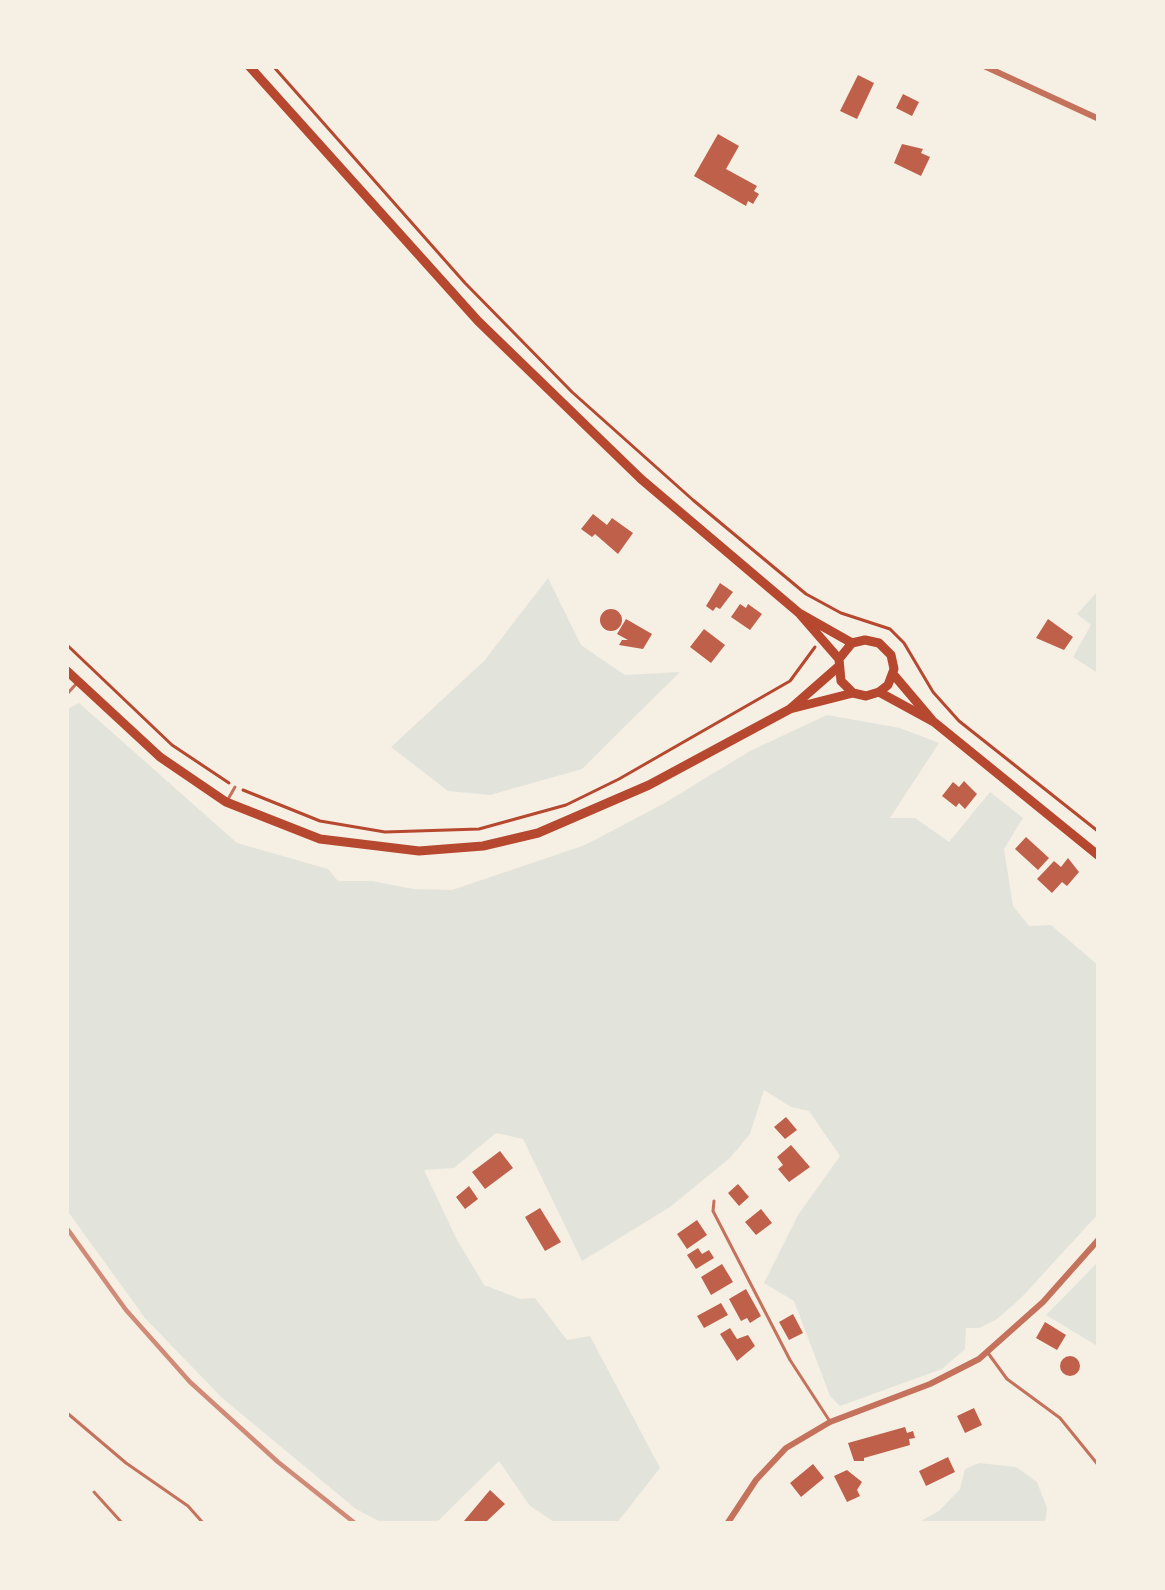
<!DOCTYPE html>
<style>
body{margin:0}
#map{position:relative;width:1165px;height:1590px;overflow:hidden;background:#f6efe4;font-family:Commissioner,sans-serif}
canvas{display:block}
.frame{position:absolute;inset:0;border:69px solid #f6efe4;pointer-events:none}
</style>
<div id="map">
<canvas width="1165" height="1590"></canvas>
<div class="frame"></div>
</div>
<script>
const c = document.querySelector('canvas').getContext('2d');
c.lineJoin = 'round';
function fillPath(path, color) { c.fillStyle = color; c.fill(path, 'evenodd'); }
const poly = rows => new Path2D(rows.map(r => 'M' + r).join(''));
function strokePath(path, color, width, dash) { c.strokeStyle = color; c.lineWidth = width; c.lineCap = dash ? 'butt' : 'round'; c.setLineDash(dash || []); c.stroke(path); }
const green = poly([
 [548,578,581,645,625,675,680,672,582,769,490,795,448,791,391,747,484,661],
 [1099,590,1099,674,1073,657,1091,625,1077,614],
 [79,703,237,843,328,869,338,881,372,881,413,889,452,890,585,845,663,804,750,751,827,715,900,728,939,743,890,818,915,818,949,842,990,792,1023,818,1004,849,1013,906,1029,926,1051,925,1099,966,1099,1213,1021,1298,997,1319,979,1328,966,1328,965,1349,942,1369,840,1406,830,1396,794,1301,764,1283,798,1215,840,1156,809,1111,791,1107,764,1090,750,1134,730,1158,670,1207,582,1261,523,1139,496,1133,454,1168,424,1170,456,1238,484,1285,520,1299,535,1298,567,1340,590,1336,660,1468,616,1524,557,1524,530,1506,499,1461,435,1524,384,1524,356,1509,221,1397,145,1318,66,1209,66,710],
 [1099,1261,1099,1347,1046,1315],
 [979,1463,1016,1467,1037,1482,1047,1508,1045,1524,915,1524,939,1511,960,1489,965,1469]
]);
const building = poly([
 [858,75,874,83,857,119,840,111],
 [903,94,919,102,912,116,896,108],
 [718,134,739,146,726,169,757,186,754,191,759,194,753,204,748,201,746,206,694,176],
 [902,144,923,149,921,153,930,157,921,176,894,163],
 [593,514,607,525,612,518,633,533,618,554,595,534,592,537,581,529],
 [720,583,733,592,720,609,716,607,713,611,706,606],
 [740,604,746,608,748,604,762,614,750,630,731,617],
 '600 620a11 11 0 1 1 22 0a11 11 0 1 1-22 0Z',
 [626,619,652,634,643,649,619,645,622,640,628,640,617,634],
 [1048,619,1073,637,1064,650,1036,638],
 [704,629,725,645,711,663,690,647],
 [964,781,977,794,965,809,959,803,956,807,942,796,953,782,959,787],
 [1026,837,1049,858,1038,870,1015,849],
 [1068,858,1079,872,1067,886,1062,882,1052,893,1037,879,1054,861,1061,867],
 [786,1117,797,1130,785,1139,774,1127],
 [791,1145,810,1167,789,1182,778,1169,783,1165,777,1157],
 [500,1151,513,1168,485,1189,472,1172],
 [738,1184,749,1197,739,1206,728,1193],
 [469,1186,478,1199,465,1209,456,1197],
 [540,1208,561,1242,545,1251,525,1217],
 [761,1209,772,1223,756,1235,745,1222],
 [697,1220,707,1235,687,1249,677,1234],
 [698,1248,702,1254,709,1250,714,1258,696,1269,687,1255],
 [722,1264,733,1282,711,1295,701,1277],
 [746,1289,761,1316,750,1323,747,1318,741,1321,729,1299],
 [721,1303,728,1315,704,1328,697,1316],
 [793,1314,803,1333,789,1340,779,1322],
 [1045,1322,1066,1335,1057,1350,1036,1338],
 [730,1328,737,1339,748,1335,755,1346,737,1361,720,1334],
 '1060 1366a10 10 0 1 1 20 0a10 10 0 1 1-20 0Z',
 [974,1408,982,1425,965,1433,957,1416],
 [905,1427,907,1433,913,1431,915,1438,909,1439,910,1445,864,1458,864,1461,854,1461,848,1443],
 [948,1457,955,1472,926,1486,919,1471],
 [813,1464,824,1478,801,1497,790,1483],
 [847,1470,862,1482,857,1490,860,1496,847,1502,834,1476],
 [490,1490,505,1504,487,1521,491,1524,468,1524,464,1521]
]);
const path = poly([
 [273,66,465,283,572,392,693,500,806,594,841,613,890,629,904,643,933,692,959,721,1099,832],
 [66,644,172,745,229,783],
 [243,790,320,821,385,832,479,829,566,805,619,779,790,681,815,647]
]);
const service = poly([
 [67,694,77,683],
 [227,801,235,787],
 [714,1201,713,1211,790,1360,829,1420],
 [988,1353,1007,1379,1060,1418,1099,1466],
 [66,1412,126,1463,188,1506,204,1524],
 [94,1492,123,1524]
]);
const minor = poly([
 [984,66,1099,119],
 [727,1524,756,1480,786,1448,830,1422,930,1384,979,1359,1043,1302,1099,1239]
]);
const secondary = poly([
 [249,66,478,321,641,479,799,613,839,659],
 [799,613,852,643],
 [66,670,160,757,226,802,320,839,419,851,483,846,538,833,649,785,790,709,853,693,866,696,879,692,888,685,894,669,891,655,879,643,865,640,852,643,839,659,841,681,853,693],
 [893,674,932,720],
 [879,692,934,722,1099,856],
 [790,709,838,667]
]);
const rail = poly([
 [66,1227,126,1310,190,1382,278,1462,356,1524]
]);
fillPath(green, '#e2e4dc');
fillPath(building, '#bf614a');
strokePath(path, '#b5482f', 3);
strokePath(service, '#c5725c', 3);
strokePath(minor, '#c5725c', 6);
strokePath(secondary, '#b5482f', 9);
strokePath(rail, '#cf8b77', 4.5);
</script>
